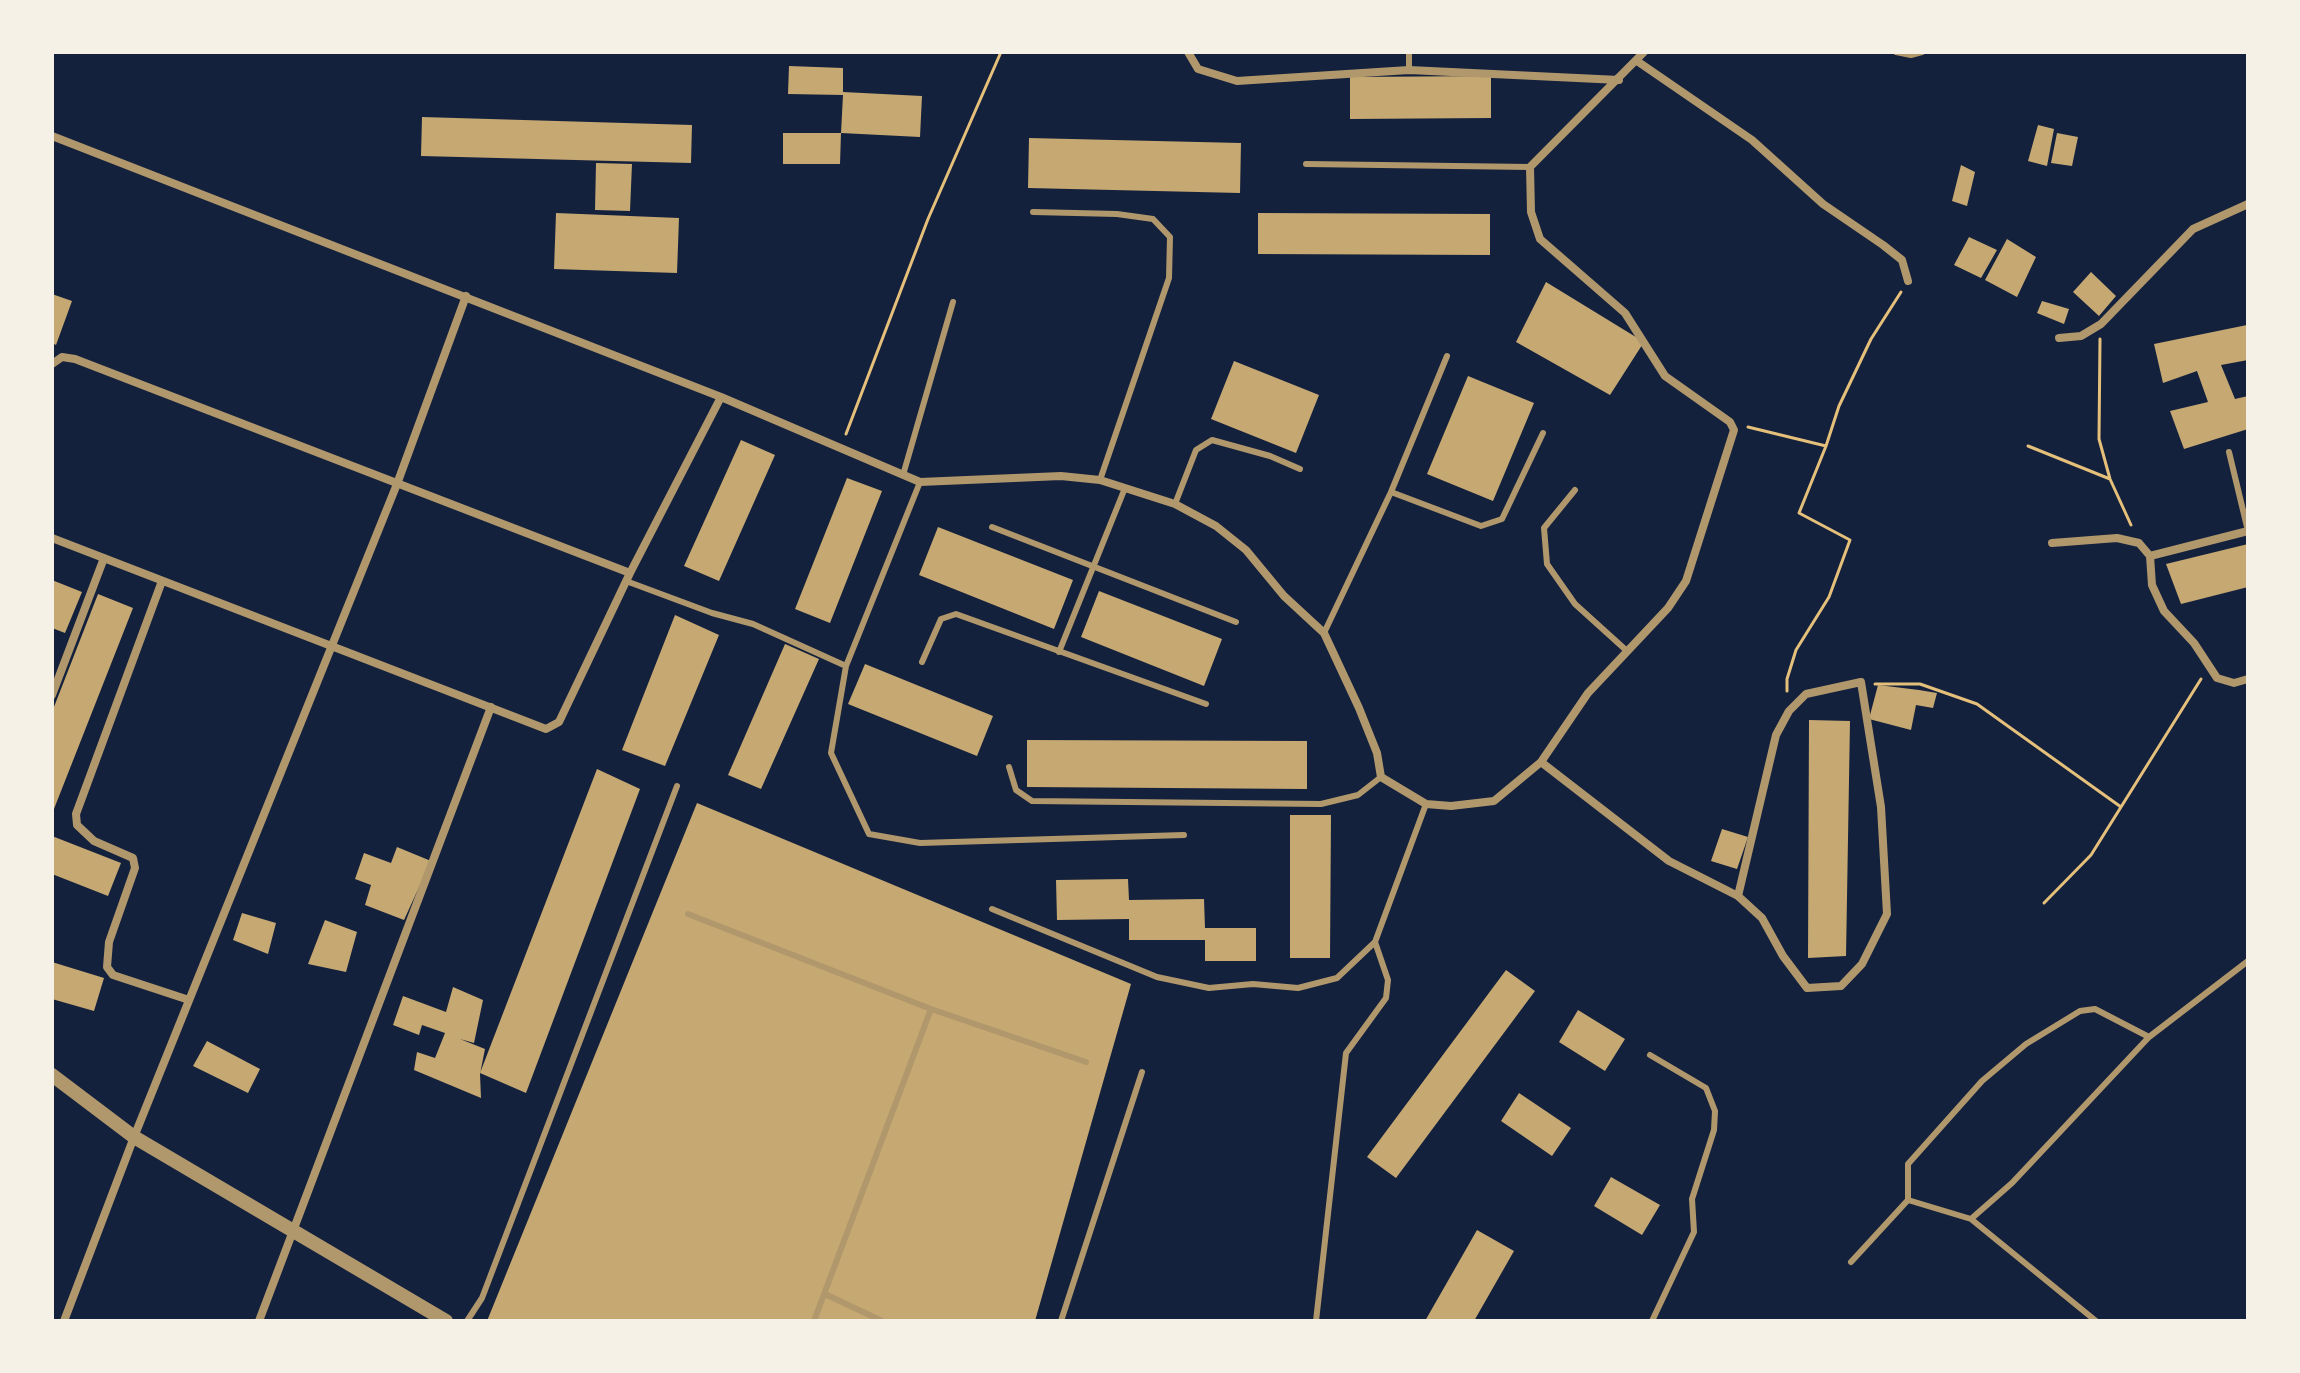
<!DOCTYPE html>
<style>
body{margin:0}
#map{position:relative;width:2300px;height:1373px;overflow:hidden;background:#14213d;font-family:"Nunito Sans",sans-serif}
canvas{display:block}
.frame{position:absolute;inset:0;border:54px solid #f6f1e7;pointer-events:none}
</style>
<div id="map">
<canvas width="2300" height="1373"></canvas>
<div class="frame"></div>
</div>
<script>
const c = document.querySelector('canvas').getContext('2d');
c.lineJoin = 'round';
function fillPath(path, color) { c.fillStyle = color; c.fill(path, 'evenodd'); }
const poly = rows => new Path2D(rows.map(r => 'M' + r).join(''));
function strokePath(path, color, width, dash) { c.strokeStyle = color; c.lineWidth = width; c.lineCap = dash ? 'butt' : 'round'; c.setLineDash(dash || []); c.stroke(path); }
const building = poly([
 [789,66,843,68,843,92,922,96,920,137,841,133,843,95,788,94],
 [1491,76,1491,118,1350,119,1350,77],
 [422,117,692,125,691,163,421,156],
 [2038,125,2054,129,2047,166,2028,161],
 [783,133,841,133,840,164,783,164],
 [2057,133,2078,137,2072,166,2051,163],
 [1029,138,1241,143,1240,193,1028,188],
 [596,163,632,164,630,211,595,210],
 [1961,165,1975,172,1967,206,1952,201],
 [556,213,679,218,677,273,554,269],
 [1258,213,1490,214,1490,255,1258,254],
 [1969,237,1997,250,1981,278,1954,265],
 [2007,239,2036,257,2017,297,1985,280],
 [2091,272,2116,296,2099,316,2073,292],
 [1546,282,1644,342,1610,395,1516,342],
 [52,294,72,301,56,345,52,343],
 [2042,301,2069,309,2064,324,2037,313],
 [2247,325,2248,360,2221,365,2235,399,2248,396,2248,429,2184,449,2170,411,2208,402,2197,371,2163,383,2154,344],
 [1234,361,1319,395,1296,453,1211,419],
 [1468,376,1534,403,1493,501,1427,474],
 [741,440,775,455,719,581,684,566],
 [847,478,882,491,830,623,795,609],
 [938,527,1073,580,1054,629,919,575],
 [2248,544,2248,587,2181,604,2166,564],
 [52,580,82,592,65,633,52,628],
 [1099,591,1222,639,1204,686,1081,637],
 [98,594,133,608,52,814,52,712],
 [675,615,719,635,665,766,622,750],
 [785,644,819,659,761,789,728,775],
 [865,664,993,716,977,756,848,704],
 [1878,685,1919,690,1937,693,1933,708,1916,705,1911,730,1869,719],
 [1809,720,1850,721,1846,956,1808,958],
 [1027,740,1307,741,1307,789,1027,787],
 [597,769,640,789,526,1093,480,1073],
 [697,803,1131,984,1035,1321,487,1321],
 [1290,815,1331,815,1330,958,1290,958],
 [1722,829,1748,837,1737,869,1711,861],
 [52,836,121,863,108,896,52,874],
 [397,847,431,861,404,920,365,905,371,885,355,879,364,853,391,863],
 [1128,879,1129,900,1204,899,1205,928,1256,928,1256,961,1205,961,1205,940,1129,940,1129,919,1057,920,1056,880],
 [242,913,276,923,268,954,233,940],
 [325,920,357,932,346,972,308,964],
 [52,962,104,978,94,1011,52,999],
 [1506,970,1535,991,1396,1178,1367,1157],
 [453,987,483,1000,474,1043,460,1039,485,1049,480,1074,481,1098,414,1070,417,1052,435,1058,445,1033,422,1025,419,1035,393,1025,403,996,446,1012],
 [1578,1010,1625,1039,1605,1071,1559,1042],
 [207,1041,260,1069,248,1093,193,1066],
 [1519,1093,1571,1128,1552,1156,1501,1121],
 [1611,1177,1660,1205,1642,1235,1594,1206],
 [1477,1230,1514,1251,1474,1321,1425,1321]
]);
const path = poly([
 [2100,339,2099,439,2110,479,2131,525],
 [1748,427,1826,446,1799,513,1850,540,1829,597,1796,650,1787,679,1787,691],
 [846,434,928,219,1001,52],
 [1826,446,1839,406,1871,339,1901,292],
 [2028,446,2110,479],
 [1875,684,1920,684,1977,704,2121,807,2201,679],
 [2044,903,2091,855,2121,807]
]);
const service = poly([
 [1896,52,1911,55,1922,52],
 [1409,70,1409,52],
 [1306,164,1530,167],
 [1033,212,1117,214,1153,219,1170,237,1169,278,1100,480],
 [2229,452,2248,531],
 [903,475,953,302],
 [920,482,846,666,831,753,869,834,920,843,1184,835],
 [1575,490,1544,528,1547,564,1575,604,1627,651],
 [1391,492,1481,526,1502,519,1543,433],
 [1175,504,1196,450,1212,440,1270,456,1300,469],
 [992,527,1236,622],
 [626,581,712,613,753,624,846,666],
 [1324,633,1391,492,1447,356],
 [1059,652,1125,488],
 [922,662,941,619,956,614,1206,704],
 [1009,767,1016,790,1032,801,1321,804,1358,795,1381,777],
 [992,909,1157,977,1209,988,1253,984,1298,988,1337,978,1375,942,1426,804],
 [688,914,931,1009,1086,1062],
 [2149,1037,2095,1009,2080,1011,2026,1044,1982,1081,1908,1164,1908,1200,1971,1219,2012,1183,2149,1037,2248,961],
 [1650,1055,1706,1088,1715,1111,1714,1130,1692,1199,1694,1232,1652,1321],
 [1971,1219,2096,1321],
 [1851,1262,1908,1200],
 [825,1294,882,1321],
 [467,1321,482,1298,677,786],
 [814,1321,931,1009],
 [1061,1321,1142,1072],
 [1316,1321,1346,1053,1386,998,1388,980,1375,942]
]);
const minor = poly([
 [1188,52,1198,69,1237,81,1409,70,1619,80],
 [1637,61,1752,140,1823,204,1883,245,1902,260,1908,281],
 [52,136,721,397,920,482,1061,476,1100,480,1175,504,1216,526,1246,550,1284,596,1324,633,1359,708,1377,753,1381,777,1426,804,1451,806,1494,801,1541,762,1669,861,1738,896,1762,918,1783,956,1807,988,1841,986,1862,964,1887,914,1881,807,1861,682,1806,694,1789,711,1776,735,1738,896],
 [2059,338,2081,336,2101,324,2193,229,2248,204],
 [52,364,62,357,75,359,630,573],
 [52,538,546,729,559,722,630,573,721,397],
 [2052,543,2117,538,2139,543,2150,556,2152,585,2164,611,2194,643,2217,678,2234,683,2248,679],
 [2150,556,2248,531],
 [162,581,76,814,77,825,94,841,133,858,135,868,109,942,107,967,113,975,189,1000],
 [52,695,104,558],
 [1541,762,1588,693,1668,608,1686,581,1734,430,1730,422,1665,376,1625,313,1540,239,1531,212,1530,167,1644,52],
 [64,1321,134,1137,397,484,466,296],
 [259,1321,491,707]
]);
const tertiary = poly([
 [52,1075,134,1137,446,1321]
]);
fillPath(building, '#c6a872');
strokePath(path, '#e5c07b', 3);
strokePath(service, '#b1986c', 6);
strokePath(minor, '#b1986c', 8);
strokePath(tertiary, '#b1986c', 14);
</script>
